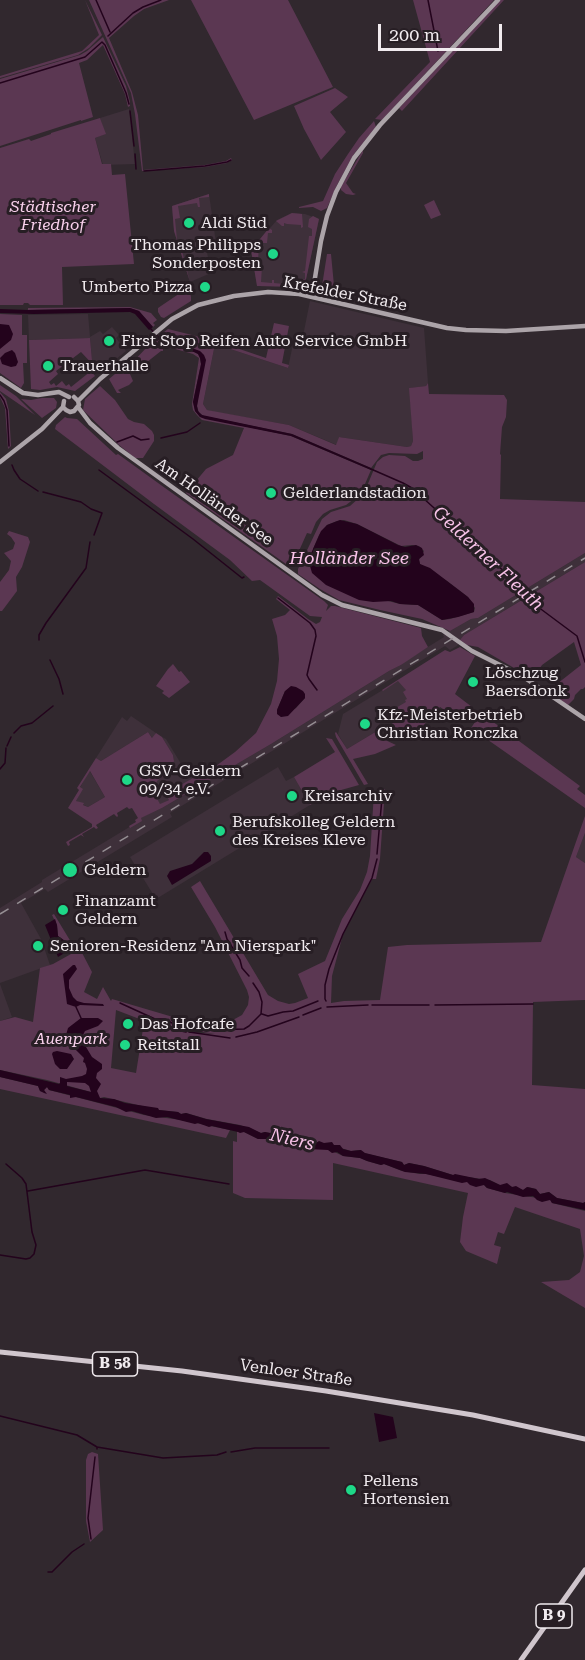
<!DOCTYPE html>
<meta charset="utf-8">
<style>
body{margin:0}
#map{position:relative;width:585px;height:1660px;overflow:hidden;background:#31282e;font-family:"Roboto Serif",serif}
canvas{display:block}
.scale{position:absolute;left:378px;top:24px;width:124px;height:27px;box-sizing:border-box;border:3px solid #f1ebef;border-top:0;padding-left:8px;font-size:18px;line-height:21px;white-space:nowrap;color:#f1ebef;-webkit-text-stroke:4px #271e24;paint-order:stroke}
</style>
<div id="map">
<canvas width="585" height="1660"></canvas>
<div class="scale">200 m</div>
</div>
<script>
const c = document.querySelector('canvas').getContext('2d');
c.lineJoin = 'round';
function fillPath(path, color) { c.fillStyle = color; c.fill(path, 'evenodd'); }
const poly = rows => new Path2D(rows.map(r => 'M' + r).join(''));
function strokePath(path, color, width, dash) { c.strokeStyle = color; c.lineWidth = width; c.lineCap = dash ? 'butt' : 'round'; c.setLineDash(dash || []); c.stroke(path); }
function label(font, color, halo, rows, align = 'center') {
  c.font = font + ' "Roboto Serif",serif'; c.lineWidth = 6; c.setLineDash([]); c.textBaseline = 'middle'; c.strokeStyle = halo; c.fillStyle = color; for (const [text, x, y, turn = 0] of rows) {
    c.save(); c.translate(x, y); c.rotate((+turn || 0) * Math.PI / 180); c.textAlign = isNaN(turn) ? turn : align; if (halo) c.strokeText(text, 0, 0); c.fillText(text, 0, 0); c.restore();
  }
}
const built = poly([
 [129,109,135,164,103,165,95,138,105,134,100,118],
 [209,194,216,243,206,247,211,273,190,282,174,231,172,206],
 [292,213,305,214,319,219,305,284,301,287,257,286,251,250,277,220],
 [310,301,424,328,428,383,426,386,410,388,413,441,411,446,407,447,339,437,337,445,289,425,214,412,207,410,203,404,215,344,288,368,293,344,301,346],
 [88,314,90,337,100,331,103,334,112,327,119,335,116,338,126,351,99,373,92,360,90,338,29,340,28,315],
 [585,553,585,562,464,635,457,646,450,650,445,646,170,813,172,817,48,892,45,889,21,903,41,939,50,965,0,983,0,908,42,882,42,880,141,820,140,818,162,808,271,744,389,671,401,665,407,660,444,637,443,635,471,619,478,618],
 [401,679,423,694,390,722,381,722,378,726,377,731,347,749,338,734,343,714],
 [131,716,156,733,153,739,148,732,101,761,96,758,122,717,127,721],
 [162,737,166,739,186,772,204,761,212,775,160,805,152,789,157,781,171,771,174,761,173,755],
 [278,767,286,781,294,777,310,805,156,899,130,857],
 [89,770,105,797,88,807,76,801,82,789,80,788],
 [585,833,585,863,576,857],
 [0,984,12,1017,0,1021]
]);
const green = poly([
 [85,0,102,35,89,48,78,55,0,78,0,76,82,51,99,35],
 [89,0,169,0,144,9,134,16,109,38,132,92,138,115,143,170,205,165,226,161,231,158,232,160,227,163,205,167,142,171,135,114,131,93],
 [191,0,288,0,333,87,254,120],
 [413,0,494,0,382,120,375,119,430,62],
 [500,0,504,0,402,111,399,108],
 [103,37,126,86,130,102,130,106,128,107,125,94,103,45,87,60,79,63,93,117,81,121,81,120,0,146,0,79,80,55,87,51],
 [335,88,348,97,330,112,346,132,321,160,304,129,294,106],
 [100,118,106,134,95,138,102,164,111,164,112,175,125,174,134,264,62,267,63,305,30,305,28,303,24,303,23,305,0,305,0,148,29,139,31,141,51,134,51,133],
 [374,121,376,127,354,154,337,185,327,208,321,211,313,207,299,208,299,207,323,201,335,174,348,154,359,138],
 [363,150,363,153,346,183,353,193,356,194,353,195,346,194,341,190,341,186],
 [209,194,209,197,199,198,200,207,198,207,197,203,178,206,180,218,175,219,177,240,181,247,190,282,174,231,172,206],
 [434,200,441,215,431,219,424,205],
 [292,213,302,214,303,227,301,228,301,225,287,224,284,223,284,226,282,226,276,221],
 [313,216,319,219,305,284,299,287,257,286,251,250,269,228,272,230,272,233,268,233,267,243,259,243,258,262,258,265,262,266,261,282,272,283,272,280,274,280,274,283,284,284,285,281,287,284,297,285,297,282,301,282,301,279,305,279,305,273,302,272,305,271,309,236,312,236,312,229,308,227,309,219],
 [327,254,331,254,335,296,325,293,324,287,322,286],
 [189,287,191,297,191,301,164,318,161,317,158,312,158,308],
 [130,307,151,313,157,320,153,323,155,325,153,327,139,311,130,308,28,310,28,308],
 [0,314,22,315,22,335,27,335,27,363,23,363,24,383,21,388,0,373],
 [274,323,289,326,282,363,289,365,288,368,215,344,203,404,207,410,289,425,336,445,339,437,407,447,411,446,413,441,409,388,426,386,428,383,429,394,504,395,507,400,506,417,502,427,500,454,501,455,500,499,585,502,585,553,478,618,471,619,450,631,422,619,380,610,339,600,320,589,298,574,298,569,322,519,331,512,350,506,359,498,367,486,377,462,383,457,389,455,405,456,413,461,418,461,423,459,423,451,417,454,389,453,381,455,371,468,292,434,204,416,199,413,197,406,202,353,192,348,168,340,160,335,168,329,216,341,266,358],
 [337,521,344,520,357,524,401,546,412,545,419,546,424,551,419,560,420,564,447,581,468,597,475,608,474,612,450,619,442,620,418,605,400,604,388,601,313,549,319,535,327,525],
 [90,338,92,360,96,368,81,352,56,371,58,374,49,382,51,385,54,383,56,386,62,381,66,386,69,384,71,387,91,371,95,376,75,391,57,387,40,390,31,389,29,340],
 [156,338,164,343,194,352,198,354,200,358,201,364,193,402,195,411,200,417,291,436,371,470,365,484,354,499,346,505,330,510,323,514,316,522,311,534,307,533,294,562,297,564,295,566,288,561,286,564,186,493,206,469,233,455,244,428,202,420,197,415,193,410,192,404,199,358,193,354,151,342],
 [148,346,163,349,163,351,161,351,142,366,143,368,130,374,133,381,129,385,118,390,121,393,117,393,109,379,121,369,131,364],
 [0,385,16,396,35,415,0,391],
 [100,386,115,400,128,419,134,422,144,424,152,431,154,435,154,441,143,458,135,458,119,445,83,410,85,399],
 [0,392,6,399,9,411,11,446,8,449,5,408,0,397],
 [42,398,54,398,57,402,56,408,42,418,21,399,31,400],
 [65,417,67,418,77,419,116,455,118,454,165,488,324,601,328,605,326,611,331,606,335,606,421,628,422,636,428,647,401,665,389,671,271,744,162,808,141,818,142,821,130,828,129,826,136,822,135,820,138,818,132,808,129,809,127,807,117,813,118,816,117,817,114,814,96,825,98,828,96,829,94,827,82,834,84,837,81,835,69,842,70,845,68,846,66,842,92,827,92,824,68,808,79,790,77,788,96,758,101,761,148,732,152,738,156,733,162,737,173,755,174,761,171,771,157,781,156,787,152,789,160,804,169,800,166,794,186,782,202,773,205,779,212,776,209,771,235,752,256,733,271,704,277,681,279,659,277,636,272,619,285,615,290,610,276,599,278,596,308,619,316,624,320,622,322,617,310,616,260,580,252,581,230,560,154,504,55,429,56,425],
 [285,691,305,698,296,708,281,717,277,710],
 [90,771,105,797,88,807,83,805,84,803,76,801,83,789,80,787],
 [9,531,28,537,30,542,22,567,16,577,17,591,2,611,0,611,0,582,9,570,11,561,4,553,13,549,15,543,11,537,7,534],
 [585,562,585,687,583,689,581,689,575,695,574,699,568,705,548,691,581,665,574,642,542,665,533,679,478,647,467,645,460,640,464,635],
 [460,647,475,656,455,694,472,707,463,722,440,707,422,727,404,741,400,736,394,725,388,719,392,717,390,715,395,712,394,709,406,702,405,700,407,699,403,692,406,690,398,681,383,691,382,690,445,650,450,652],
 [173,664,179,672,181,671,190,682,169,698,162,693,164,691,156,686,168,669],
 [481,713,580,786,577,789,585,795,585,808,471,728],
 [377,731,381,738,396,745,375,754,353,759,368,784,364,785,336,737,335,733,336,732,347,749],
 [326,738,332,739,359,785,334,792,310,805,294,777,335,752],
 [385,789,380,859,376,879,372,879,343,934,332,976,331,1003,344,1001,380,1000,388,947,407,945,541,942,585,816,585,833,576,857,585,863,585,1000,533,1002,532,1085,585,1089,585,1202,583,1203,557,1198,549,1192,540,1194,536,1189,528,1187,523,1190,509,1186,500,1185,490,1180,453,1175,424,1166,409,1163,404,1165,402,1162,364,1153,360,1150,351,1151,324,1143,316,1143,296,1138,292,1139,282,1136,278,1137,275,1134,265,1132,261,1133,240,1125,207,1119,186,1113,181,1114,178,1112,159,1110,104,1097,100,1098,91,1092,47,1080,0,1070,0,1021,15,1017,33,1022,40,968,53,964,80,949,92,972,84,992,97,999,103,987,111,1001,112,999,173,1017,224,1022,231,1021,242,1015,248,1005,249,997,247,990,215,927,191,887,200,881,268,995,278,1001,289,1004,295,1003,308,998,298,974,325,961,342,919,360,890,367,872,370,856,374,792],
 [116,1010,150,1023,215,1034,186,1032,148,1025,147,1030,143,1029,136,1073,111,1068],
 [54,914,74,947,71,949,65,941,58,936,57,925,52,915],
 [0,1077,38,1086,40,1091,45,1092,44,1090,47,1087,49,1090,144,1115,181,1120,230,1130,226,1138,0,1089],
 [237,1131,244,1132,258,1139,268,1139,276,1143,286,1143,290,1146,296,1145,309,1149,328,1149,343,1156,360,1158,367,1161,381,1165,384,1164,402,1171,420,1174,426,1174,484,1185,487,1188,505,1193,551,1200,552,1203,585,1211,585,1308,541,1282,569,1280,580,1272,584,1256,580,1229,515,1207,504,1234,498,1232,494,1245,501,1247,497,1264,466,1251,460,1242,463,1217,468,1193,333,1163,333,1200,245,1198,233,1193,233,1141,237,1142],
 [92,1452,98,1454,103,1530,90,1542,86,1521,86,1460,88,1454]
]);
const water = poly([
 [130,308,139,311,153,327,149,330,135,314,130,312,34,314,0,313,0,309,28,310],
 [0,324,9,325,13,334,11,340,0,349],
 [160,335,168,340,200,351,204,355,206,360,197,406,198,411,202,415,292,434,371,468,371,470,291,436,205,419,200,417,195,411,193,402,201,364,200,358,198,354,194,352,164,343,156,338],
 [12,350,15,353,18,362,16,366,11,367,2,364,0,358,5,353],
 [340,520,357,524,398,545,405,547,416,545,422,548,424,555,419,559,420,564,430,568,468,597,474,604,474,612,458,617,442,620,418,605,400,604,391,601,373,602,359,600,326,585,312,573,310,566,309,558,321,531,327,525],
 [291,686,296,687,303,691,305,694,305,698,288,716,281,717,277,714,277,710,285,691],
 [204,852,208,852,211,856,211,861,172,885,167,876,170,871,192,864],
 [55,919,57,925,58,936,65,941,71,949,58,957,45,925],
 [73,965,75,965,77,969,69,980,69,988,73,997,77,1001,84,1003,103,1004,104,1006,80,1005,76,1007,67,1004,63,974],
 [81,1018,98,1018,103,1021,98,1026,85,1031,82,1037,86,1047,92,1057,102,1064,102,1069,97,1073,96,1078,101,1084,97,1091,100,1098,114,1099,125,1103,158,1108,159,1110,178,1112,181,1114,186,1113,206,1119,249,1127,261,1133,265,1132,275,1134,278,1137,288,1137,292,1139,296,1138,316,1143,319,1141,324,1143,332,1142,334,1145,340,1145,343,1149,351,1151,361,1150,365,1153,402,1162,404,1165,409,1163,424,1166,453,1175,455,1174,479,1179,485,1178,500,1185,507,1183,512,1187,516,1186,523,1190,527,1187,536,1189,540,1194,549,1192,557,1198,583,1203,585,1202,585,1210,552,1203,550,1200,542,1202,537,1200,533,1196,523,1197,507,1192,505,1193,487,1188,484,1185,476,1187,470,1185,467,1182,462,1183,426,1174,405,1172,384,1164,381,1165,367,1161,360,1158,343,1156,337,1152,332,1153,328,1150,309,1149,296,1145,290,1146,286,1143,276,1143,268,1139,258,1139,244,1132,240,1133,238,1132,212,1126,209,1127,198,1123,195,1124,167,1117,156,1118,132,1111,126,1112,116,1107,76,1097,70,1098,70,1095,49,1090,47,1087,44,1090,47,1094,44,1093,40,1091,38,1086,0,1077,0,1070,59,1084,60,1083,60,1077,66,1079,82,1076,86,1074,87,1069,85,1063,83,1062,84,1058,72,1046,66,1035,68,1028],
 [67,1082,85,1083,89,1086,91,1092,67,1086],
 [57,1051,71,1054,74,1059,67,1069,60,1069,55,1064,52,1054,53,1052],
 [374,1413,393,1417,397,1438,379,1442]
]);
const stream = poly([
 [96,0,110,32],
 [428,0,438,51],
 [108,36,133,13,143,7,161,0],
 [0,83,85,57,102,42,105,45,126,93,129,104],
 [130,111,134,146],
 [135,154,136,169],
 [144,171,205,166,227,162,231,160],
 [150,328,159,338],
 [0,395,4,401,7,410,9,446],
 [161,438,187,432,200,423],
 [117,442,133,436,141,440,149,439],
 [12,465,14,470,20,479,38,491],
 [371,469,403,483,412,488,518,584,526,598,577,636,585,662],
 [99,470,193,539,242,578,244,577],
 [43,492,81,502,91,509,102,513,94,535],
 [278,598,310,623,315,630,316,636,307,675,309,679,317,690],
 [39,640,39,635,46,623,86,568,90,542],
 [50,660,59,679,63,694],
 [14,733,21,726,32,723,53,706],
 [7,746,11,737],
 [0,769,5,763,6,748],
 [377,854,382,798],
 [225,932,227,939,240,960,242,968,249,976],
 [326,1001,325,999,325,985,329,969,343,934,372,878,377,859],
 [120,1003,155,1019,164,1019,172,1023,216,1030,244,1029,249,1026,261,1014,262,1002,259,992,253,983],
 [372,1005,429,1005],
 [435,1005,533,1004],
 [76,1007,81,1018],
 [327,1007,368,1005],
 [262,1014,268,1016,283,1012,293,1011,318,1001],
 [303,1015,321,1008],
 [151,1025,186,1032],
 [189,1032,230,1038],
 [236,1037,257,1032,299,1017],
 [28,1191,145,1170,229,1184],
 [0,1255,26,1259,30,1258,34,1254,36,1245,32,1232,26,1184,22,1178,6,1164],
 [0,1416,77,1435,97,1447,97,1449],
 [97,1447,163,1458,217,1455,226,1452],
 [231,1452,255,1448,329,1448],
 [91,1539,88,1518,95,1457],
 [48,1572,52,1572,72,1552,84,1544]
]);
const secondary = poly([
 [312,296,321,241,327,216,336,192,354,158,380,125,498,0],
 [0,378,23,393,38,395,59,392,69,397],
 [64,401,63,407,66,410,70,412,74,411,79,405,78,401,74,397],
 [78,401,100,379,172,319,198,305,234,296,268,292,299,294,447,328,466,330,506,331,585,326],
 [78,407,90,423,118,448,322,595,342,605,442,630,472,651,522,676,585,719],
 [0,462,42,429,63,407]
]);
const primary = poly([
 [0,1352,182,1371,326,1391,473,1415,585,1439],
 [521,1660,585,1570]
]);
const rail = poly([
 [0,914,585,558]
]);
const markers = [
 [189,223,6,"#1ed888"],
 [273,254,6,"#1ed888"],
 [205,287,6,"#1ed888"],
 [109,341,6,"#1ed888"],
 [48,366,6,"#1ed888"],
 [271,493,6,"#1ed888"],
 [473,682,6,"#1ed888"],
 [365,724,6,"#1ed888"],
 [127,780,6,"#1ed888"],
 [292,796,6,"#1ed888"],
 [220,831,6,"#1ed888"],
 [70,870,8,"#1ed888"],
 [63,910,6,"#1ed888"],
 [38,946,6,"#1ed888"],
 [128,1024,6,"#1ed888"],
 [125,1045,6,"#1ed888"],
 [351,1490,6,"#1ed888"]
];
const shields = [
 [115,1364,45],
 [554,1616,36]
];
const shieldNames = [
 ["B 58",115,1364],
 ["B 9",554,1616]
];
const parkNames = [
 ["Städtischer",53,207],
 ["Friedhof",53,225],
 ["Auenpark",71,1039]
];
const poiNames = [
 ["Aldi Süd",201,223],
 ["Thomas Philipps",261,245,"right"],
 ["Sonderposten",261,263,"right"],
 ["Umberto Pizza",193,287,"right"],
 ["First Stop Reifen Auto Service GmbH",121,341],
 ["Trauerhalle",60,366],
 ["Gelderlandstadion",283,493],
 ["Löschzug",485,673],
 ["Baersdonk",485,691],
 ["Kfz-Meisterbetrieb",377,715],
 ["Christian Ronczka",377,733],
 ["GSV-Geldern",139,771],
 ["09/34 e.V.",139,789],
 ["Kreisarchiv",304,796],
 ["Berufskolleg Geldern",232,822],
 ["des Kreises Kleve",232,840],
 ["Geldern",84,870],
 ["Finanzamt",75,901],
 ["Geldern",75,919],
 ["Senioren-Residenz \"Am Nierspark\"",50,946],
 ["Das Hofcafe",140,1024],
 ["Reitstall",137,1045],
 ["Pellens",363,1481],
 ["Hortensien",363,1499]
];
const streetNames = [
 ["Krefelder Straße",345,294,11],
 ["Am Holländer See",214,502,35],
 ["Venloer Straße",296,1373,8]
];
const waterNames = [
 ["Holländer See",349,559],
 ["Gelderner Fleuth",488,559,43],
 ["Niers",292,1140,13]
];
fillPath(built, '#3e303a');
fillPath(green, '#5b3752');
fillPath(water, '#23031c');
strokePath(stream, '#23031c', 1.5);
strokePath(secondary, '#aca4a9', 4.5);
strokePath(primary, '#d0c6cd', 5);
strokePath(rail, '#958e93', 1.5, [10, 10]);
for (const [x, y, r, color] of markers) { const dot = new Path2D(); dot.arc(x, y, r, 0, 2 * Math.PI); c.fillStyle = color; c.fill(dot); strokePath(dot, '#271e24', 2); }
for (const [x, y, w] of shields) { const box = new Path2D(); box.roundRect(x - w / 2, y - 12, w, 24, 4.5); c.fillStyle = '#271e24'; c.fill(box); strokePath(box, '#f1ebef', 1.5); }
label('bold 15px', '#f1ebef', null, shieldNames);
label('italic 16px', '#f9d0ec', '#271e24', parkNames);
label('16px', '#f1ebef', '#271e24', poiNames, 'left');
label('16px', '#f1ebef', '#271e24', streetNames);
label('italic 18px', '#f9c3e9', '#271e24', waterNames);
</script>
